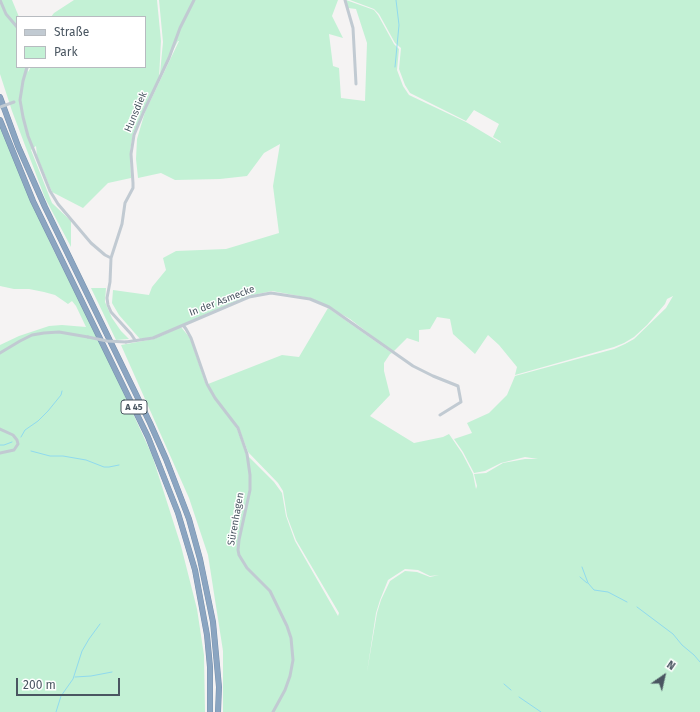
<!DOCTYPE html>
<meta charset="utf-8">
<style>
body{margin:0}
#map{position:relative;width:700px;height:712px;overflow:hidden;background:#f5f3f3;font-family:"Fira Sans",sans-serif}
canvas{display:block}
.legend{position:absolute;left:16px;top:16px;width:130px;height:52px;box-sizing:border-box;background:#fff;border:1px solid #b7bbc0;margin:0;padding:5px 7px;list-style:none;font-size:12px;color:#4a5661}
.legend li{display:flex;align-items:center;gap:8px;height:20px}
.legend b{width:20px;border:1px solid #b7bbc0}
.north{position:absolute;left:644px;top:656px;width:40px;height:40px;-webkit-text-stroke:3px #fff;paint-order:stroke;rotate:34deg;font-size:11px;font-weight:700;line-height:16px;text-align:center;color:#4a5661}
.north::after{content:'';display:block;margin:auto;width:14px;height:18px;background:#4a5661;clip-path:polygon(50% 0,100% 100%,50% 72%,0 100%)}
.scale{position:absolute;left:16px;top:678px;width:104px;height:18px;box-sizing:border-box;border:2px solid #4a5661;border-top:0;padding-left:5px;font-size:12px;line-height:14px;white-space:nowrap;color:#4a5661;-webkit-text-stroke:3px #fff;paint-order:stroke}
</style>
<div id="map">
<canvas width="700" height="712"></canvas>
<ul class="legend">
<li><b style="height:5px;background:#c1cad2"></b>Straße</li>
<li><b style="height:11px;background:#c3f1d5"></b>Park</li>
</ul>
<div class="north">N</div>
<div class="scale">200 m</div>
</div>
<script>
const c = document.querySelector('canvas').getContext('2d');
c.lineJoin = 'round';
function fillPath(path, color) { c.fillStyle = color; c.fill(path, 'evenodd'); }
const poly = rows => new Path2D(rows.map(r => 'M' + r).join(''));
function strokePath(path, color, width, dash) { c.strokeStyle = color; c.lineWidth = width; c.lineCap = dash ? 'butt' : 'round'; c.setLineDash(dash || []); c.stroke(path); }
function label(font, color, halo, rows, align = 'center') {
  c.font = font + ' "Fira Sans",sans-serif'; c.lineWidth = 3; c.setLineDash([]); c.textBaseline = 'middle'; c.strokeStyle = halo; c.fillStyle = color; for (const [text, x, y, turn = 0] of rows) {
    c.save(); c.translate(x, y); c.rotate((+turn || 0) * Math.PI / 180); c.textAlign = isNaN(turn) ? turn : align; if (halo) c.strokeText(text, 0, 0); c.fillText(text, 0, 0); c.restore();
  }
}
const green = poly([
 [0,0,12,0,19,17,17,17,17,67,29,67,28,70,28,72,31,67,145,67,145,17,51,17,54,13,74,0,157,0,161,41,159,78,133,134,130,151,131,178,108,183,83,208,52,192,37,156,36,146,31,150,52,203,71,221,71,247,45,198,12,111,0,74],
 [159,0,338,0,332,16,343,38,329,34,333,66,339,68,341,98,365,101,367,43,356,9,348,8,346,0,374,10,378,15,394,44,399,49,397,70,403,86,409,95,466,122,501,143,500,141,493,137,499,124,474,110,466,121,410,93,405,85,399,69,401,48,395,43,379,14,374,9,350,0,700,0,700,712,223,712,223,651,208,555,189,498,121,345,154,339,181,327,190,338,206,385,237,429,246,454,274,482,282,493,286,516,295,541,338,616,339,613,296,540,287,516,283,491,278,483,248,452,239,428,216,398,208,384,282,355,299,357,328,308,392,353,390,354,384,363,384,371,390,395,370,416,414,443,443,437,449,434,462,453,473,474,476,489,477,486,474,474,486,473,503,463,525,459,538,459,525,457,501,463,485,471,474,473,463,452,454,439,472,433,467,423,489,413,507,395,515,376,614,349,625,344,634,339,666,308,673,296,667,299,665,304,647,325,634,337,624,343,614,347,515,375,517,367,499,345,488,335,475,354,453,334,450,319,437,317,430,329,419,330,419,342,407,338,393,352,350,319,320,302,310,298,272,291,248,296,153,337,140,339,119,315,112,303,113,290,149,295,152,287,166,270,163,258,176,251,226,249,279,233,273,186,280,144,264,153,247,176,220,179,175,180,161,173,138,178,136,159,137,139,145,112,179,41,178,41,160,74,163,42],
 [405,569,418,570,430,576,439,575,430,577,417,572,405,571,390,581,381,600,377,613,367,672,376,613,380,600,388,580],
 [0,125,31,201,53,249,102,346,152,455,181,546,197,609,204,655,205,712,0,712,0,345,19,336,49,326,62,325,86,327,76,306,72,301,68,304,55,295,44,292,29,289,14,289,0,286],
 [91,288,106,288,105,302,112,318,121,331,129,339,116,340]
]);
const stream = poly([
 [395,67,399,25,396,0],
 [21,437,25,430,38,421,48,411,61,395,62,391],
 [0,445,4,445,12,442],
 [31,451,50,456,63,456,86,460,104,467,109,467,119,465],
 [582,567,588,583,594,590,608,592,627,602],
 [580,577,587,583],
 [637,607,673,634,682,645,694,655,700,662],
 [75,677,91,676,112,672],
 [504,684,511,690],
 [519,697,541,712],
 [56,712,61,696,73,679,82,651,89,639,100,624]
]);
const minor = poly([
 [0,0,6,14,17,27],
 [345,0,353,28,356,84],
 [27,67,23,81,20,100,23,117,28,136,50,191,58,204,91,243,105,255,111,258],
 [183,325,186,329,191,338,207,384,215,398,238,428,247,454,250,475,250,490,239,540,238,550,239,555,247,568,270,591,287,626,291,638,293,660,290,676,285,690,273,712],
 [135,340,131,334,111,312,108,305,107,298,110,282,111,258,122,224,125,203,133,188,133,183,131,154,134,135,144,111,169,58,180,28,194,0],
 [126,342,153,338,249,297,271,293,310,299,329,307,413,366,433,376,458,386,461,402,440,415],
 [0,353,20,341,32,335,44,333,59,332,88,337],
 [0,429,13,435,17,440,18,444,14,450,0,453]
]);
const motorway = poly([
 [0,97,18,146,45,207,150,423,166,459,189,519,200,559,213,622,219,687,218,712],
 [0,120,33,201,148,437,178,513,195,570,207,635,210,667,210,712]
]);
const minorBridge = poly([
 [0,107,14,102],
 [88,337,107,341,126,342]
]);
const shields = [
 [134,407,26]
];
const shieldNames = [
 ["A 45",134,407]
];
const streetNames = [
 ["Hunsdiek",136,112,-67],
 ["In der Asmecke",222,301,-21],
 ["Sürenhagen",236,519,-80]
];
fillPath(green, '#c3f1d5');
strokePath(stream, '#90daee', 1);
strokePath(motorway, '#7690ad', 6);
strokePath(minor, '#c1cad2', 3);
strokePath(motorway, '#8ba5c1', 5);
strokePath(minorBridge, '#c1cad2', 3);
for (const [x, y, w] of shields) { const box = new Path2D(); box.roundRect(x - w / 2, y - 7, w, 14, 3); c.fillStyle = '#fff'; c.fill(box); strokePath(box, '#4a5661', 1); }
label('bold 9px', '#4a5661', null, shieldNames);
label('10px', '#4a5661', '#fff', streetNames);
</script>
